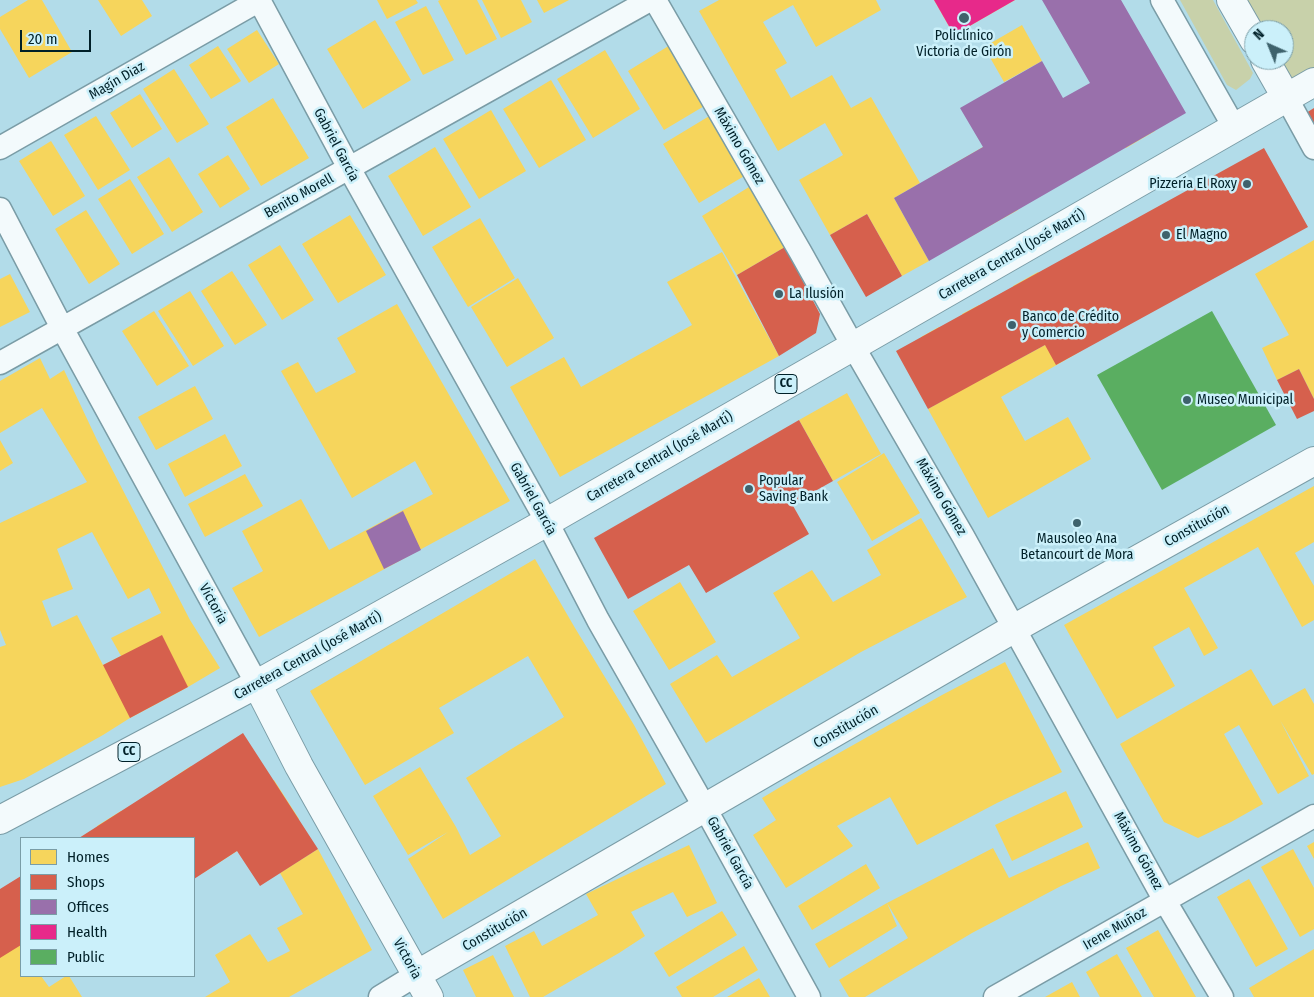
<!DOCTYPE html>
<meta charset="utf-8">
<style>
body{margin:0}
#map{position:relative;width:1314px;height:997px;overflow:hidden;background:#b2dce9;font-family:"Fira Sans Condensed",sans-serif}
canvas{display:block}
.legend{position:absolute;left:20px;top:837px;width:175px;height:140px;box-sizing:border-box;background:#cbf0fa;border:1px solid #7a9da6;margin:0;padding:6px 9px;list-style:none;font-size:15px;color:#002028}
.legend li{display:flex;align-items:center;gap:10px;height:25px}
.legend b{width:25px;border:1px solid #7a9da6}
.north{position:absolute;left:1244px;top:20px;width:50px;height:50px;box-sizing:border-box;background:#cbf0fa;border:1px solid #7a9da6;border-radius:50%;rotate:316deg;font-size:14px;font-weight:700;line-height:20px;text-align:center;color:#002028}
.north::after{content:'';display:block;margin:auto;width:18px;height:22px;background:#3e626c;clip-path:polygon(50% 0,100% 100%,50% 72%,0 100%)}
.scale{position:absolute;left:20px;top:30px;width:71px;height:22px;box-sizing:border-box;border:2px solid #002028;border-top:0;padding-left:6px;font-size:15px;line-height:18px;white-space:nowrap;color:#002028;-webkit-text-stroke:4px #cbf0fa;paint-order:stroke}
</style>
<div id="map">
<canvas width="1314" height="997"></canvas>
<ul class="legend">
<li><b style="height:14px;background:#f6d55c"></b>Homes</li>
<li><b style="height:14px;background:#d6604d"></b>Shops</li>
<li><b style="height:14px;background:#9970ab"></b>Offices</li>
<li><b style="height:14px;background:#e7298a"></b>Health</li>
<li><b style="height:14px;background:#5aae61"></b>Public</li>
</ul>
<div class="north">N</div>
<div class="scale">20 m</div>
</div>
<script>
const c = document.querySelector('canvas').getContext('2d');
c.lineJoin = 'round';
function fillPath(path, color) { c.fillStyle = color; c.fill(path, 'evenodd'); }
const poly = rows => new Path2D(rows.map(r => 'M' + r).join(''));
function strokePath(path, color, width, dash) { c.strokeStyle = color; c.lineWidth = width; c.lineCap = dash ? 'butt' : 'round'; c.setLineDash(dash || []); c.stroke(path); }
function label(font, color, halo, rows, align = 'center') {
  c.font = font + ' "Fira Sans Condensed",sans-serif'; c.lineWidth = 5; c.setLineDash([]); c.textBaseline = 'middle'; c.strokeStyle = halo; c.fillStyle = color; for (const [text, x, y, turn = 0] of rows) {
    c.save(); c.translate(x, y); c.rotate((+turn || 0) * Math.PI / 180); c.textAlign = isNaN(turn) ? turn : align; if (halo) c.strokeText(text, 0, 0); c.fillText(text, 0, 0); c.restore();
  }
}
const green = poly([
 [1180,0,1213,0,1253,73,1250,79,1236,90,1227,85],
 [1245,0,1314,0,1314,70,1300,78,1288,77,1278,60,1284,60,1284,30,1262,30]
]);
const homes = poly([
 [28,0,42,0,72,52,29,78,0,29,0,17],
 [98,0,142,0,152,16,121,36],
 [377,0,416,0,418,3,387,19],
 [440,0,477,0,497,39,466,55,438,1],
 [482,0,521,0,532,22,501,38],
 [537,0,569,0,544,13],
 [719,0,876,0,881,10,816,47,793,5,763,22,787,63,775,70,791,98,832,75,851,108,871,97,920,183,894,198,929,261,902,276,867,214,830,235,799,180,843,155,825,123,778,151,699,11],
 [934,0,1015,0,954,35],
 [426,6,454,60,423,75,395,22],
 [375,20,411,80,363,109,327,49],
 [1022,25,1042,61,1004,82,984,47],
 [257,30,279,64,249,83,227,49],
 [675,42,711,102,664,130,628,71],
 [218,46,241,81,211,99,189,65],
 [605,50,640,109,593,138,557,79],
 [174,69,209,124,177,143,143,89],
 [1125,78,1155,131,1126,148,1095,94],
 [551,80,586,140,539,168,503,109],
 [140,94,162,129,132,148,110,113],
 [273,98,309,158,261,186,226,127],
 [491,110,526,171,479,199,443,139],
 [711,115,746,175,699,203,663,144],
 [96,116,130,170,98,190,64,135],
 [51,141,85,196,53,216,19,161],
 [435,147,471,207,423,236,388,176],
 [983,147,1018,210,968,238,933,176],
 [228,155,250,189,220,208,198,174],
 [169,157,203,212,172,232,137,177],
 [130,179,164,234,132,254,98,199],
 [749,187,785,247,737,275,702,216],
 [86,210,120,264,89,284,55,229],
 [350,215,386,275,338,303,302,244],
 [480,218,515,278,468,307,432,247],
 [1314,240,1314,399,1299,369,1277,380,1262,348,1289,335,1255,274],
 [280,245,314,300,282,320,248,265],
 [722,252,779,356,560,477,510,387,564,357,581,387,692,325,667,282],
 [232,271,267,325,235,345,201,291],
 [1038,272,1081,351,1001,397,1025,441,1068,417,1091,459,988,518,928,409,951,396,921,337,939,327,969,386,993,373,962,314,979,305,1010,364,1045,345,1013,286],
 [10,274,30,312,0,327,0,279],
 [518,278,554,338,507,367,471,307],
 [190,291,224,346,193,366,158,311],
 [397,304,510,501,259,637,232,588,263,571,242,531,301,499,329,550,433,494,415,461,352,498,281,371,298,362,316,393,356,372,337,338],
 [154,311,189,366,157,386,122,331],
 [40,358,50,379,64,370,97,440,190,620,220,668,188,687,130,718,103,735,53,763,24,779,0,787,0,647,6,645,0,630,0,523,87,482,42,408,0,433,0,381],
 [92,532,128,599,149,588,161,613,111,638,121,656,103,665,77,615,52,627,42,601,73,589,57,549],
 [195,386,213,419,156,450,138,417],
 [847,393,881,454,833,481,799,420],
 [225,434,242,466,185,497,168,464],
 [0,440,13,463,0,471],
 [884,453,920,513,872,541,837,482],
 [245,474,263,506,205,537,188,504],
 [1314,486,1314,542,1295,553,1314,586,1314,620,1302,627,1258,547,1184,588,1218,648,1204,656,1189,627,1153,647,1175,686,1117,719,1064,625],
 [921,518,967,597,861,652,706,743,670,684,717,655,732,677,800,638,773,593,812,570,833,602,881,575,867,550],
 [535,559,575,628,634,725,666,784,443,919,408,859,448,832,408,855,373,796,420,767,456,827,470,855,501,836,466,778,513,748,564,717,528,656,439,708,454,733,365,785,310,691],
 [680,582,716,642,669,670,633,611],
 [1005,662,1062,772,997,803,917,845,890,797,837,826,853,846,786,888,753,835,776,820,762,798,807,771,942,695],
 [1251,669,1273,706,1305,688,1314,704,1314,774,1312,775,1280,720,1309,776,1278,794,1239,725,1224,734,1263,804,1231,822,1198,838,1164,822,1120,744],
 [191,766,218,813,274,780,299,819,237,851,203,873,194,856,194,838,185,838,158,788],
 [1066,791,1083,827,1012,861,995,825],
 [121,811,136,838,104,838,97,826],
 [1088,842,1100,868,1061,886,972,933,865,997,849,997,839,980,908,938,887,903,897,926,829,968,815,944,887,903,993,848,1009,878],
 [1314,842,1314,859,1307,846],
 [689,845,717,903,687,917,673,892,631,912,645,936,619,953,543,997,530,997,505,946,534,931,542,946,598,915,586,894],
 [318,849,372,950,289,997,205,997,230,982,215,955,250,934,268,962,290,951,277,928,303,914,280,873],
 [1293,849,1314,888,1314,929,1300,937,1261,867],
 [866,864,880,888,812,930,798,906],
 [1249,879,1288,949,1256,967,1217,897],
 [0,907,21,946,21,976,41,976,49,987,66,976,69,976,82,997,0,997],
 [722,911,737,935,669,977,654,953],
 [1158,930,1196,997,1154,997,1126,948],
 [744,946,758,970,713,997,682,997,676,987],
 [1314,949,1314,997,1254,997,1249,988],
 [1117,954,1142,997,1100,997,1086,972],
 [493,955,514,997,476,997,463,970],
 [759,978,770,997,727,997],
 [1072,982,1080,997,1045,997]
]);
const shops = poly([
 [1314,108,1314,127,1306,113],
 [1264,148,1308,227,1056,365,1045,345,928,409,896,351],
 [867,214,902,276,866,297,830,235],
 [785,247,820,314,816,333,779,356,737,275],
 [1299,369,1314,399,1314,411,1297,419,1277,380],
 [799,420,833,481,792,504,809,534,706,593,689,565,628,599,594,538],
 [162,635,188,687,130,718,103,665],
 [243,733,318,849,260,886,237,851,194,879,194,838,79,838],
 [21,876,21,945,0,958,0,889]
]);
const offices = poly([
 [1042,0,1121,0,1186,113,929,261,894,198,983,147,960,108,1042,61,1063,98,1090,83],
 [403,511,421,550,384,569,366,531]
]);
const health = poly([
 [934,0,1015,0,954,35]
]);
const public = poly([
 [1212,311,1276,425,1162,490,1097,375]
]);
const street = poly([
 [259,0,349,168,547,522,598,620,705,808,809,997],
 [655,0,801,253,853,346,963,536,1165,901,1222,997],
 [1162,0,1234,127],
 [1286,97,1314,148],
 [0,148,260,0],
 [0,209,62,328,257,684],
 [0,363,650,0],
 [380,997,416,975],
 [995,997,1314,816]
]);
const secondary = poly([
 [1231,0,1254,40],
 [1265,60,1286,97],
 [257,684,299,766,429,997],
 [416,975,1015,628,1314,461]
]);
const highway = poly([
 [0,820,257,684,547,522,1314,82]
]);
const markers = [
 [964,18,6,"#3e626c"],
 [1247,184,5,"#3e626c"],
 [1166,235,5,"#3e626c"],
 [779,294,5,"#3e626c"],
 [1012,325,5,"#3e626c"],
 [1187,400,5,"#3e626c"],
 [749,489,5,"#3e626c"],
 [1077,523,5,"#3e626c"]
];
const shields = [
 [786,384,22],
 [129,752,22]
];
const shieldNames = [
 ["CC",786,384],
 ["CC",129,752]
];
const poiNames = [
 ["Policlínico",964,36,"center"],
 ["Victoria de Girón",964,52,"center"],
 ["Pizzería El Roxy",1237,184,"right"],
 ["El Magno",1176,235],
 ["La Ilusión",789,294],
 ["Banco de Crédito",1022,317],
 ["y Comercio",1022,333],
 ["Museo Municipal",1197,400],
 ["Popular",759,481],
 ["Saving Bank",759,497],
 ["Mausoleo Ana",1077,539,"center"],
 ["Betancourt de Mora",1077,555,"center"]
];
const streetNames = [
 ["Magín Diaz",117,81,-30],
 ["Gabriel García",336,145,62],
 ["Máximo Gómez",739,146,60],
 ["Benito Morell",299,196,-29],
 ["Carretera Central (José Martí)",1012,255,-30],
 ["Carretera Central (José Martí)",660,457,-30],
 ["Máximo Gómez",941,497,60],
 ["Gabriel García",533,499,61],
 ["Constitución",1197,526,-29],
 ["Victoria",213,604,61],
 ["Carretera Central (José Martí)",308,656,-29],
 ["Constitución",846,727,-30],
 ["Máximo Gómez",1138,851,61],
 ["Gabriel García",730,853,61],
 ["Irene Muñoz",1115,929,-30],
 ["Constitución",495,930,-30],
 ["Victoria",407,959,61]
];
fillPath(green, '#c8d1aa');
fillPath(homes, '#f6d55c');
fillPath(shops, '#d6604d');
fillPath(offices, '#9970ab');
fillPath(health, '#e7298a');
fillPath(public, '#5aae61');
strokePath(street, '#7a9ca6', 25);
strokePath(secondary, '#7a9ca6', 30);
strokePath(highway, '#7a9ca6', 30);
strokePath(street, '#f3fafc', 22);
strokePath(secondary, '#f3fafc', 28);
strokePath(highway, '#f3fafc', 28);
for (const [x, y, r, color] of markers) { const dot = new Path2D(); dot.arc(x, y, r, 0, 2 * Math.PI); c.fillStyle = color; c.fill(dot); strokePath(dot, '#cbf0fa', 2); }
for (const [x, y, w] of shields) { const box = new Path2D(); box.roundRect(x - w / 2, y - 9.5, w, 19, 4); c.fillStyle = '#cbf0fa'; c.fill(box); strokePath(box, '#002028', 1); }
label('bold 12px', '#002028', null, shieldNames);
label('14px', '#002028', '#cbf0fa', poiNames, 'left');
label('14px', '#002028', '#cbf0fa', streetNames);
</script>
